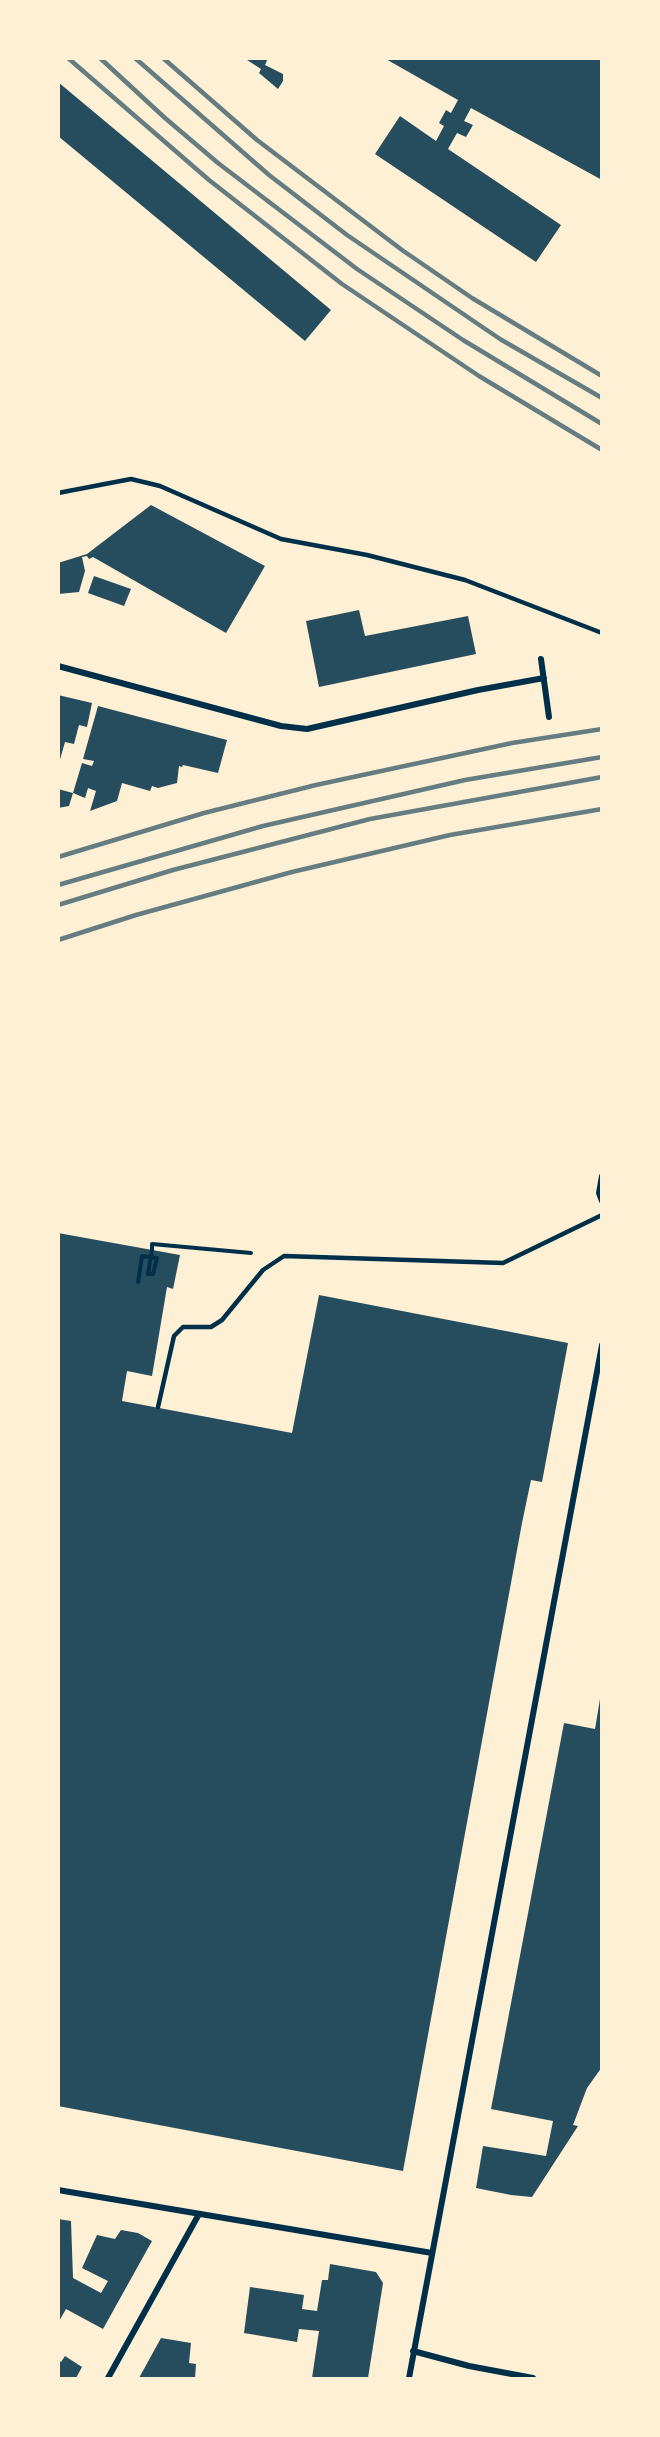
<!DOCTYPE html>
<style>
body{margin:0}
#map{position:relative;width:660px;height:2437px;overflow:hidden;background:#fdf0d5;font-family:"Noto Sans",sans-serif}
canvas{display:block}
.frame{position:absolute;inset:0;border:60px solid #fdf0d5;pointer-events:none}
</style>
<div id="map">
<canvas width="660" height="2437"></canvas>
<div class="frame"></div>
</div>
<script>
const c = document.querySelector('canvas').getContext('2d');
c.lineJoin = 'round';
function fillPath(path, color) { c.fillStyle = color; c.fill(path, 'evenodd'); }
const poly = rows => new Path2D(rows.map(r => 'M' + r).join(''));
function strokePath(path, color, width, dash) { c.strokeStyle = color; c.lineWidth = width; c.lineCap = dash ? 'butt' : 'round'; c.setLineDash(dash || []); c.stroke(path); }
const building = poly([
 [244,58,268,58,265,65,283,74,283,81,278,89,259,73,261,69],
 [384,58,602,58,602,180,471,108,464,121,473,125,466,137,457,133,448,149,561,225,536,262,375,154,400,116,436,141,444,126,439,123,446,110,451,113,458,100],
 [58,82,331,310,305,341,58,136],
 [151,505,265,566,226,633,93,557,89,559,87,556,82,557,85,571,79,592,58,594,58,563,87,554],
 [94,576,131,589,124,606,88,593],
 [359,610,365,636,468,616,476,654,319,687,306,621],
 [58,695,92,703,87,727,79,725,74,744,65,742,59,763],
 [98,706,227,740,218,773,183,765,182,767,179,766,177,783,158,788,152,786,150,791,122,783,117,801,90,811,96,791,88,788,85,798,73,793,69,806,58,808,58,789,73,793,82,763,92,766,94,761,83,759],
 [58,1233,180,1255,173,1289,167,1287,152,1376,127,1371,122,1401,292,1433,319,1295,568,1343,542,1482,531,1480,522,1523,403,2171,58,2106],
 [600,1699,602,2067,587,2088,573,2125,578,2126,532,2197,511,2195,476,2188,483,2146,546,2156,553,2121,491,2109,564,1723,595,1729],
 [58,2219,71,2221,73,2278,101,2293,108,2281,82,2268,97,2235,115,2239,121,2230,138,2233,152,2241,103,2329,66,2309,58,2323,58,2305,60,2305],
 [330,2264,376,2272,383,2283,368,2378,312,2378,319,2331,299,2329,297,2342,244,2333,250,2287,304,2295,302,2309,317,2311,322,2280,328,2280],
 [161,2338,191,2343,189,2363,196,2364,195,2378,139,2378],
 [65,2356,82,2367,76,2378,58,2378,58,2360,61,2362]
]);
const path = poly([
 [138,1282,142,1256,157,1258,153,1274,148,1274,152,1250,152,1244,251,1253]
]);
const service = poly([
 [58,493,131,479,160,486,281,539,367,555,465,580,602,633],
 [158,1407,174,1336,183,1327,211,1327,222,1320,263,1270,284,1256,503,1263,602,1215]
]);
const minor = poly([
 [541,659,549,717],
 [58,666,281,726,307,729,478,690,544,678],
 [602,1176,599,1193,602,1201],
 [58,2190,432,2253],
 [413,2351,469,2366,533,2378],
 [108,2378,199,2214],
 [409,2378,602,1345]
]);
const rail = poly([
 [68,58,209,180,342,284,479,376,602,450],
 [100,58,165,118,218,163,357,269,463,340,602,424],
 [135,58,269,175,347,235,500,339,602,398],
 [163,58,257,140,402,250,472,298,602,376],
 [58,857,204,813,316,785,512,743,602,729],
 [58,885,263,826,465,780,602,757],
 [58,905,173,870,370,819,602,777],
 [58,940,136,915,292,872,450,835,602,809]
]);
fillPath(building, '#264d5e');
strokePath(path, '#003049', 4);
strokePath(service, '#003049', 4.5);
strokePath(minor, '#003049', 6);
strokePath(rail, '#657d81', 4.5);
</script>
